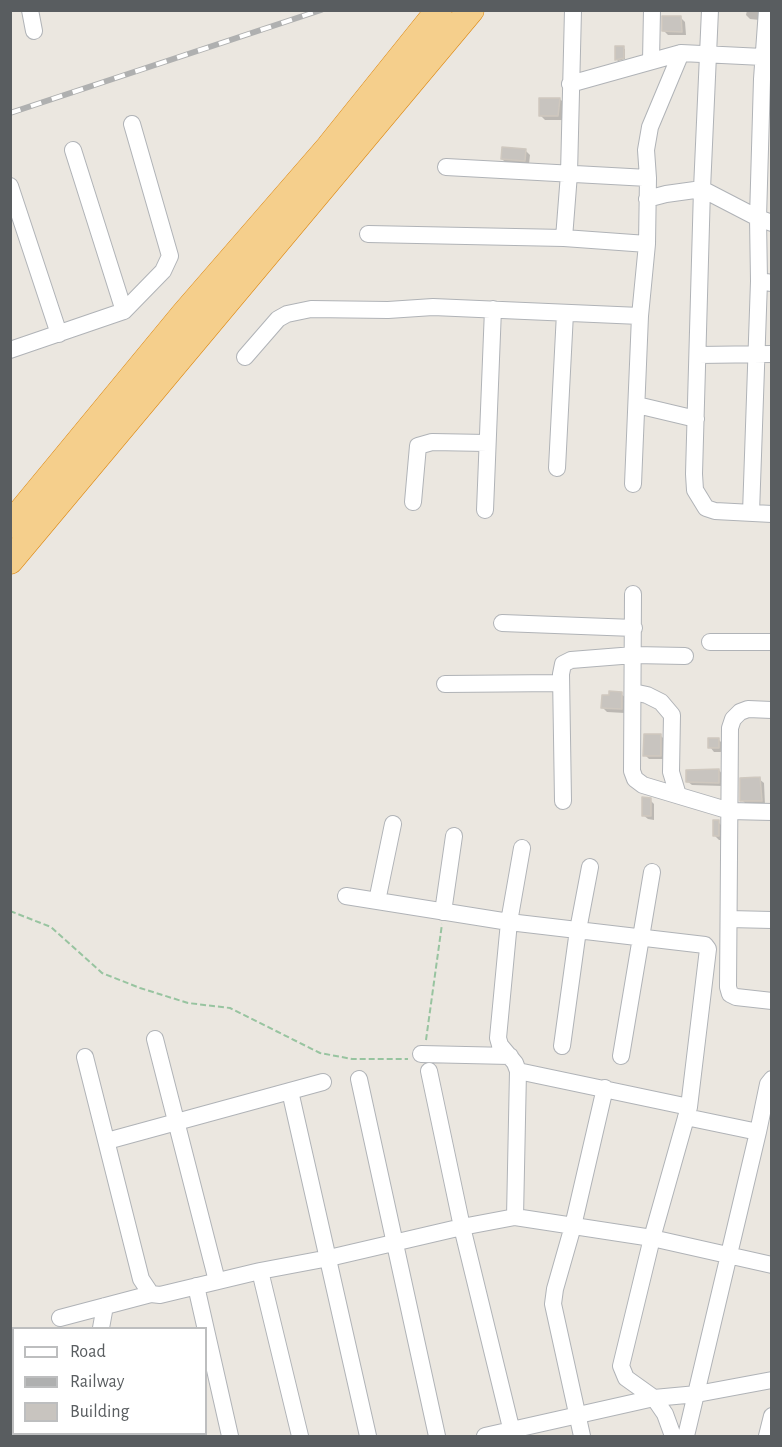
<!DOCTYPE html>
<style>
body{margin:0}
#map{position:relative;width:782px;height:1447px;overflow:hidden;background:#ebe7e0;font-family:"Alegreya Sans",sans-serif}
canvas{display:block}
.frame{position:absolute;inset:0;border:12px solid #595d60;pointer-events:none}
.legend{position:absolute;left:12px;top:1327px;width:195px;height:108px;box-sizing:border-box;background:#fff;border:2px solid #bdbebf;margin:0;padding:8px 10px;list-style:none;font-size:18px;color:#595d60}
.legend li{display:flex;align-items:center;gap:12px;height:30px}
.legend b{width:30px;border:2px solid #bdbebf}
</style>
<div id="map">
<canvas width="782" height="1447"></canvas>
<div class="frame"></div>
<ul class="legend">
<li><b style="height:8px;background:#fff"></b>Road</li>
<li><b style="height:8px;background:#afb0b0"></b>Railway</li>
<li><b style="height:16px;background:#c8c4bf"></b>Building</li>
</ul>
</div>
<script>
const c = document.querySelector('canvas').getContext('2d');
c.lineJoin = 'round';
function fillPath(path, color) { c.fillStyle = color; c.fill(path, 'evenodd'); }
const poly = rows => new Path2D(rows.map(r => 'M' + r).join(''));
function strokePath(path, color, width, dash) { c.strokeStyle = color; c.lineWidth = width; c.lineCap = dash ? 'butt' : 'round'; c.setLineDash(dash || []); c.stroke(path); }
const shadow = poly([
 [747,10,761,10,760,20,750,19,746,15],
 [681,18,685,22,686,35,668,35,664,31],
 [617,47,625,49,625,59,618,61,617,60],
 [560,99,564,103,562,120,545,120,541,116],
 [525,150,530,155,529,164,506,163,502,159],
 [621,694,626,698,625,713,607,712,603,708],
 [661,736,665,740,664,759,649,759,645,755],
 [719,740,723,744,723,752,714,752,710,747],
 [719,770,723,775,723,786,692,785,687,781],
 [759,779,764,783,765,805,746,804,742,800],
 [650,800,654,804,654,820,648,819,643,815],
 [718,822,722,826,722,840,719,840,715,836]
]);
const building = poly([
 [662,16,681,16,682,32,662,31,662,16],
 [615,46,624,46,624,58,615,60,615,46],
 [539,98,560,98,558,116,539,116,539,98],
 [502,147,526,149,525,161,501,159,502,147],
 [609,691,622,692,622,709,601,708,602,695,609,695,609,691],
 [644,734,661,734,661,756,643,756,644,734],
 [708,738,719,738,719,748,708,748,708,738],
 [719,769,719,783,686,782,686,770,719,769],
 [760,777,762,801,740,801,740,778,760,777],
 [642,797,651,798,651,816,642,816,642,797],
 [713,820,719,820,719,836,713,836,713,820]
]);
const path = poly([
 [10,911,51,927,102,973,140,988,188,1003,230,1008,320,1053,352,1059,408,1059],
 [426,1040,442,924]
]);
const minor = poly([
 [30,10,34,31],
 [710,10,702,189,694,474,695,490,706,508,715,511,772,514],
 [767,10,762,79,758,218,759,281,772,283],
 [651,61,652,10],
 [570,84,681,53],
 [73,150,124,311],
 [446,167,648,178],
 [10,186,59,334],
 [647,199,666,194,702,189,758,218,772,223],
 [368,234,564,238,647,244],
 [564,238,569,174,573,10],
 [10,350,124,311,163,271,170,256,132,124],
 [698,355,772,354],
 [245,357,278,319,287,314,311,309,388,310,433,307,640,316],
 [637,405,696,419],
 [557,468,565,313],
 [633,484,640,316,647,244,648,178,646,150,650,127,681,53,763,57],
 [413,502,418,446,432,442,487,443],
 [485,510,493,309],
 [751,513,759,281],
 [633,594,632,771,635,779,643,785,730,811,772,812],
 [502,623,634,628],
 [710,642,772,642],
 [445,684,561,683],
 [633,692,647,695,661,702,672,715,671,772,678,795],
 [772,710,748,709,740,712,733,719,730,728,728,987,730,994,736,997,772,1001],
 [563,801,561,674,563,664,571,660,634,655,685,656],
 [346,896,509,922,705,945,708,949,689,1107,652,1238,621,1366,626,1378,654,1398,665,1414,673,1436],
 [377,901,393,824],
 [443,912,454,836],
 [729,919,772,920],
 [155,1039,217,1281],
 [562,1046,578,930,590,867],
 [421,1054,510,1056],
 [621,1056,652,872],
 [85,1057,141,1279,151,1294,160,1295,260,1271,329,1258,462,1227,515,1217,652,1238,772,1265],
 [429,1071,462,1227,513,1436],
 [518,1071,689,1107],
 [359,1079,437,1436],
 [290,1091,368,1436],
 [686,1117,758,1132],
 [107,1141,323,1082],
 [515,1217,518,1071,515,1063,500,1045,498,1038,509,922,522,848],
 [260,1271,300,1436],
 [196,1286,230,1436],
 [60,1318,151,1294],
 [101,1328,105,1306],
 [485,1436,654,1398,697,1394,772,1380],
 [582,1436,553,1304,555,1289,573,1226,605,1088],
 [686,1436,758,1132,768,1084,772,1079],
 [767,1436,772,1416]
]);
const highway = poly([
 [10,525,184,314,329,147,439,10],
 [10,561,471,10]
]);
const rail = poly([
 [10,113,321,10]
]);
fillPath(shadow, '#0003');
fillPath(building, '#c8c4bf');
strokePath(building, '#cfc8bf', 1.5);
strokePath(minor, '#b0b3b7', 18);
strokePath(highway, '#dc860e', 27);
strokePath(path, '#98c4a0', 2, [6, 3]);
strokePath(minor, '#fff', 16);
strokePath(highway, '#f5cf8c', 26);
strokePath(rail, '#afb0b0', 6);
strokePath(rail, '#fff', 4, [11]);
</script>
